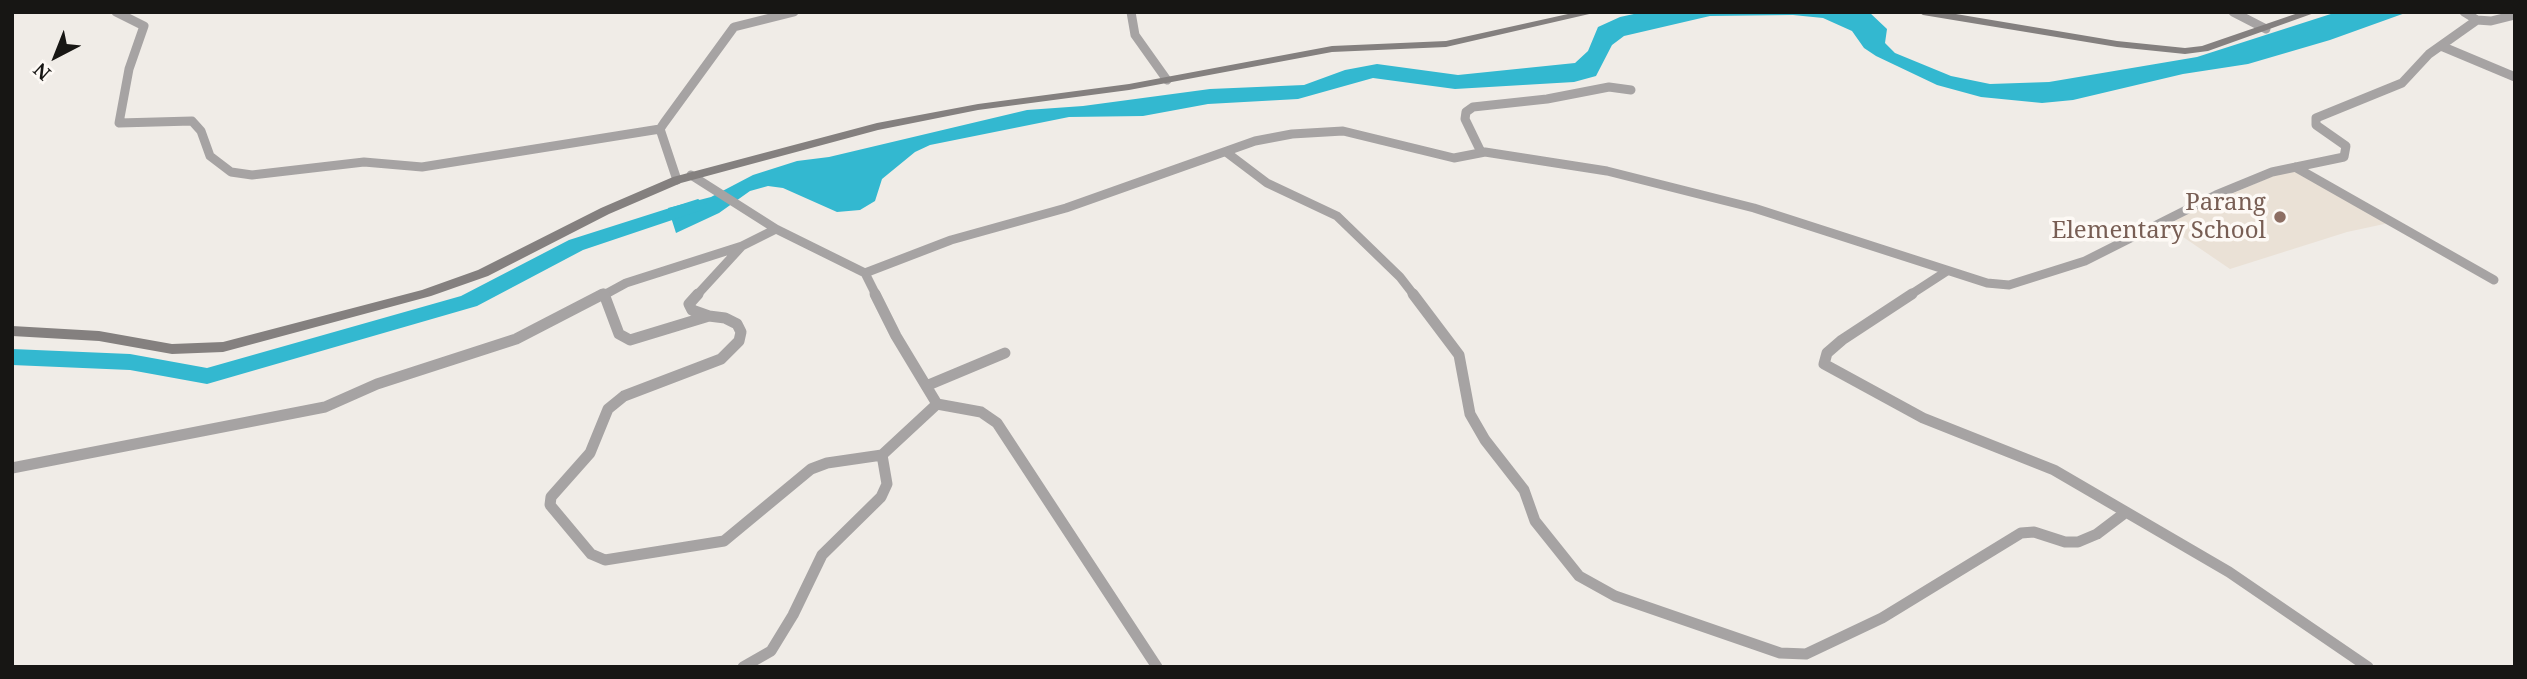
<!DOCTYPE html>
<style>
body{margin:0}
#map{position:relative;width:2527px;height:679px;overflow:hidden;background:#f0ece7;font-family:"Noto Serif",serif}
canvas{display:block}
.frame{position:absolute;inset:0;border:14px solid #171614;pointer-events:none}
.north{position:absolute;left:21px;top:21px;width:70px;height:70px;-webkit-text-stroke:5px #fdf9f5;paint-order:stroke;rotate:222deg;font-size:19px;font-weight:700;line-height:28px;text-align:center;color:#171614}
.north::after{content:'';display:block;margin:auto;width:24px;height:32px;background:#171614;clip-path:polygon(50% 0,100% 100%,50% 72%,0 100%)}
</style>
<div id="map">
<canvas width="2527" height="679"></canvas>
<div class="frame"></div>
<div class="north">N</div>
</div>
<script>
const c = document.querySelector('canvas').getContext('2d');
c.lineJoin = 'round';
function fillPath(path, color) { c.fillStyle = color; c.fill(path, 'evenodd'); }
const poly = rows => new Path2D(rows.map(r => 'M' + r).join(''));
function strokePath(path, color, width, dash) { c.strokeStyle = color; c.lineWidth = width; c.lineCap = dash ? 'butt' : 'round'; c.setLineDash(dash || []); c.stroke(path); }
function label(font, color, halo, rows, align = 'center') {
  c.font = font + ' "Noto Serif",serif'; c.lineWidth = 7; c.setLineDash([]); c.textBaseline = 'middle'; c.strokeStyle = halo; c.fillStyle = color; for (const [text, x, y, turn = 0] of rows) {
    c.save(); c.translate(x, y); c.rotate((+turn || 0) * Math.PI / 180); c.textAlign = isNaN(turn) ? turn : align; if (halo) c.strokeText(text, 0, 0); c.fillText(text, 0, 0); c.restore();
  }
}
const built = poly([
 [2296,170,2389,223,2347,232,2230,269,2167,226,2190,212,2282,172]
]);
const water = poly([
 [1643,12,1869,12,1887,29,1885,43,1895,53,1951,76,1990,84,2049,82,2197,57,2337,12,2408,12,2330,40,2248,64,2183,74,2073,100,2042,103,1981,97,1937,85,1876,56,1864,48,1852,31,1823,18,1793,15,1710,16,1624,36,1612,45,1596,76,1574,82,1455,89,1373,78,1298,99,1208,104,1143,116,1069,117,930,145,915,152,882,179,875,201,860,210,837,212,783,188,768,186,750,191,719,213,676,233,668,208,711,197,753,175,797,161,829,157,1027,110,1083,106,1210,89,1304,85,1345,70,1377,64,1458,75,1575,63,1588,51,1598,27,1620,17]
]);
const river = poly([
 [698,199,708,205,705,209,583,250,477,306,207,384,130,370,12,365,12,349,130,354,207,368,461,296,569,240,698,199]
]);
const streetFar1 = poly([
 [116,12,144,26,129,69,119,123,192,121,201,131,210,156,231,172,252,175,364,162,422,167,660,129],
 [1131,12,1135,35,1167,80],
 [2233,12,2266,29],
 [2464,12,2477,20,2491,21,2515,15],
 [2441,46,2515,77],
 [1226,152,1267,183,1337,216,1400,277,1414,295],
 [1481,152,1465,119,1466,112,1473,107,1547,99,1609,87,1631,90],
 [2295,167,2494,280],
 [691,175,776,229,865,273,876,295],
 [677,180,660,129,664,123,734,27,794,12],
 [865,273,951,240,1066,208,1255,141,1292,134,1343,131,1454,158,1485,152,1607,171,1754,208,1987,283,2009,285,2085,261,2216,195,2272,172,2344,157,2346,146,2316,125,2316,118,2402,83,2429,54,2477,20],
 [600,295,603,294],
 [604,295,626,283,742,246,776,229],
 [697,295,742,246],
 [1910,295,1947,271]
]);
const street = poly([
 [604,294,619,334,630,340,709,316,725,318,737,324,741,332,739,341,721,359,624,396,608,409,590,453,551,497,550,505,591,554,605,560,724,541,811,469,827,463,882,455,937,404],
 [698,294,689,304,692,310,709,316],
 [875,294,896,336,937,404,981,412,997,423,1157,667],
 [1413,294,1459,355,1470,414,1485,440,1524,490,1535,521,1579,576,1615,596,1780,653,1806,654,1882,618,2021,533,2034,532,2065,542,2078,542,2097,534,2126,512],
 [1912,294,1842,340,1827,353,1824,364,1923,418,2054,470,2229,572,2368,667],
 [926,386,1005,353],
 [12,468,325,407,377,384,516,339,603,294],
 [743,667,771,651,793,615,822,555,881,497,887,484,882,455]
]);
const secondary = poly([
 [1577,12,1598,12,1446,47,1332,52,1129,90,978,110,878,130,681,183,609,214,488,276,431,296,223,352,172,354,99,341,12,336,12,326,99,331,172,344,223,342,422,290,478,270,601,208,673,177,877,123,978,104,1129,84,1332,46,1446,41,1577,12],
 [1918,12,1944,12,2117,41,2185,48,2202,46,2301,12,2317,12,2208,51,2185,54,2117,47,1923,15,1918,12]
]);
const markers = [
 [2280,217,7,"#8d6e63"]
];
const educationNames = [
 ["Parang",2266,203],
 ["Elementary School",2266,231]
];
fillPath(built, '#eae1d6');
fillPath(water, '#33b8d0');
fillPath(river, '#33b8d0');
strokePath(streetFar1, '#a6a3a3', 9);
strokePath(street, '#a6a3a3', 11);
fillPath(secondary, '#84807f');
for (const [x, y, r, color] of markers) { const dot = new Path2D(); dot.arc(x, y, r, 0, 2 * Math.PI); c.fillStyle = color; c.fill(dot); strokePath(dot, '#fdf9f5', 2.5); }
label('24px', '#785e54', '#fdf9f5', educationNames, 'right');
</script>
